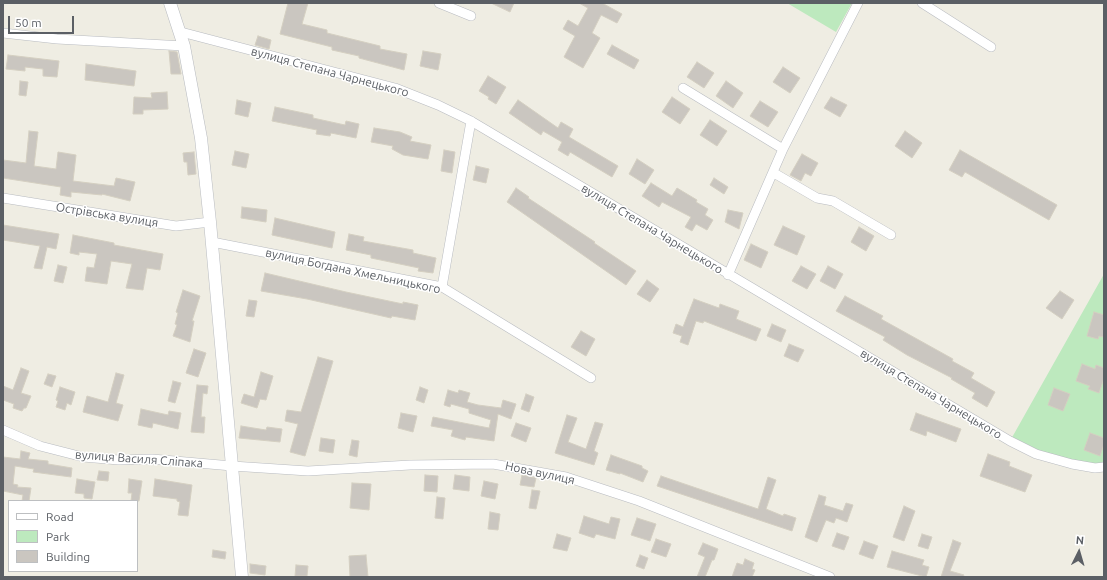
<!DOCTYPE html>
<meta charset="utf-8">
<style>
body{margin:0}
#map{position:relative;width:1107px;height:580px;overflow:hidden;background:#efede3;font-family:Ubuntu,sans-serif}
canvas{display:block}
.frame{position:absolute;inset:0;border:4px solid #5b5f65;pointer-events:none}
.legend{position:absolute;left:8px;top:500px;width:130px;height:72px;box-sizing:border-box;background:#fff;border:1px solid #bdbfc1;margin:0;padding:5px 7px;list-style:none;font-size:12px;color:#5b5f65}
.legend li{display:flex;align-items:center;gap:8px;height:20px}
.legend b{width:20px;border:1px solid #bdbfc1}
.north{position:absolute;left:1059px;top:532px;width:40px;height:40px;-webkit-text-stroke:3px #fff;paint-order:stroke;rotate:5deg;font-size:11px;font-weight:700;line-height:16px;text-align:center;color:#5b5f65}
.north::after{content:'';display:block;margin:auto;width:14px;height:18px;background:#5b5f65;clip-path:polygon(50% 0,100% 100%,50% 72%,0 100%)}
.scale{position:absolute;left:8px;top:16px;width:66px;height:18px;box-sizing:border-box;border:2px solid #5b5f65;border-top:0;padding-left:5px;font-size:12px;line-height:14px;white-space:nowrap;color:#5b5f65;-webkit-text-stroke:3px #fff;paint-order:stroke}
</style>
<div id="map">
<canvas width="1107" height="580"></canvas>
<div class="frame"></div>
<ul class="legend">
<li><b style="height:5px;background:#fff"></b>Road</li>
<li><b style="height:11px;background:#bde9be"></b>Park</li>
<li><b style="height:11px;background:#cac6c0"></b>Building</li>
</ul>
<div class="north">N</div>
<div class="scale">50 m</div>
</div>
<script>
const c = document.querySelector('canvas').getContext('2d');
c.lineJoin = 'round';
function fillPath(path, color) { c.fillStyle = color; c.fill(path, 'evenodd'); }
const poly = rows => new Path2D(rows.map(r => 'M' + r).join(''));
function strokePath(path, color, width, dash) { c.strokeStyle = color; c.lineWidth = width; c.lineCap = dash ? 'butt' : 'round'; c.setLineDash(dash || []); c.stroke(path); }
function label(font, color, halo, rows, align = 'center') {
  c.font = font + ' Ubuntu,sans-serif'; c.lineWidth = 3; c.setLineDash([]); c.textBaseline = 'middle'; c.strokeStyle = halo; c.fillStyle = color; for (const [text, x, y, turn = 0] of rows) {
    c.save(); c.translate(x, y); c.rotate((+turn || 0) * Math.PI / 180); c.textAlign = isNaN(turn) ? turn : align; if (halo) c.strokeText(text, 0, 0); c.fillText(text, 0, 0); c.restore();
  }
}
const green = poly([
 [787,3,852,3,836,32],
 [1104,274,1104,467,1095,468,1010,441]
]);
const building = poly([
 [288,3,308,3,302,24,327,30,327,33,380,46,380,49,407,54,404,70,359,58,359,56,332,50,332,47,280,34,288,3],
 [491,3,514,3,510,12,491,3],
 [579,3,602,3,622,14,617,23,601,15,592,33,600,38,583,68,564,57,575,36,563,29,568,20,578,26,588,8,579,3],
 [258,36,271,40,269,49,255,45,258,36],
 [612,45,639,60,634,69,607,54,612,45],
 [169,51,177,52,181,74,171,74,169,51],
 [423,51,441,54,438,70,420,66,423,51],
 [8,55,59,61,57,77,43,76,43,69,25,67,25,71,6,69,8,55],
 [697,62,714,73,704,88,687,77,697,62],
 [86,64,136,71,134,86,85,80,86,64],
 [783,67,800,78,790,93,773,82,783,67],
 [488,76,506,87,496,104,488,99,489,97,479,91,488,76],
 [20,81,28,82,26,96,19,95,20,81],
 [726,81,743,93,733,108,716,96,726,81],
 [167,92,168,109,143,110,143,114,133,114,134,97,152,98,151,93,167,92],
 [672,97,690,109,680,124,662,112,672,97],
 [831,97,847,105,840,117,824,108,831,97],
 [237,100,251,103,248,117,235,114,237,100],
 [518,100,558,128,561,122,573,129,569,137,618,166,612,177,570,152,568,156,558,150,562,142,543,131,541,135,509,113,518,100],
 [760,101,778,112,768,127,750,116,760,101],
 [275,107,313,115,313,118,345,125,346,121,359,124,356,138,331,133,330,136,316,134,317,130,272,121,275,107],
 [710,120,727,131,717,146,700,135,710,120],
 [374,128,400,132,412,137,410,141,431,145,428,159,403,155,392,149,393,146,371,142,374,128],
 [29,131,38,132,34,166,56,169,58,152,76,155,73,181,114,186,116,178,135,182,130,201,102,194,102,195,71,192,71,197,60,195,61,187,3,178,3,160,26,163,29,131],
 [905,131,922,143,912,158,895,146,905,131],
 [444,150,455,152,452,173,441,171,444,150],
 [960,150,1057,205,1049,220,965,172,962,177,949,170,960,150],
 [235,151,249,154,246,168,232,165,235,151],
 [194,152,196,174,188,175,187,162,184,162,183,153,194,152],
 [802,154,818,163,811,176,805,173,801,181,790,175,802,154],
 [637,159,654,170,645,184,629,174,637,159],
 [476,166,489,169,486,183,473,180,476,166],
 [714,178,728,187,724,194,710,185,714,178],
 [651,183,672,196,677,188,697,200,696,202,708,209,705,215,713,220,707,230,696,224,692,231,685,227,691,217,662,202,659,207,642,196,651,183],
 [516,188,529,197,528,198,595,242,594,243,636,271,626,285,507,202,516,188],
 [242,207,267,210,266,222,241,218,242,207],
 [728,210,743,213,739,229,725,222,728,210],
 [275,218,335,232,332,248,272,235,275,218],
 [3,225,59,234,56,249,47,247,42,269,34,268,40,246,3,240,3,225],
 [783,226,805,236,797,255,774,245,783,226],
 [859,227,874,236,866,251,851,242,859,227],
 [349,234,364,237,363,241,413,250,413,253,436,258,433,273,418,271,419,268,371,258,371,255,346,250,349,234],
 [73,235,114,243,114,245,163,254,160,270,147,268,143,290,126,288,132,264,111,261,107,284,85,281,87,267,94,268,97,254,79,252,79,255,70,253,73,235],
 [751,244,768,252,761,268,744,260,751,244],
 [58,265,67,267,63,283,54,281,58,265],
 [801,266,816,274,807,289,792,281,801,266],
 [828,266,843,274,835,289,820,281,828,266],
 [265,273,346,292,403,304,403,302,418,305,415,320,392,316,391,318,307,299,261,291,265,273],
 [647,280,659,289,650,302,637,294,647,280],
 [183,290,200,296,192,321,194,321,190,342,173,336,177,325,175,324,178,313,176,312,183,290],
 [1060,291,1074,300,1062,319,1046,308,1060,291],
 [845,296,883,316,881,319,953,359,952,361,974,373,971,378,995,392,987,407,972,398,975,393,951,379,952,378,907,355,883,340,885,337,836,311,845,296],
 [694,299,719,308,720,304,739,311,736,319,761,329,756,341,704,321,703,323,696,321,688,345,680,342,682,336,673,333,676,324,683,327,694,299],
 [249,300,257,301,254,317,246,316,249,300],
 [1094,312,1104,315,1104,337,1099,336,1098,339,1087,336,1094,312],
 [772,324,786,330,781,342,767,336,772,324],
 [581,331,595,339,586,356,571,347,581,331],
 [789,344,804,350,798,362,784,356,789,344],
 [194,349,206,353,198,377,186,373,194,349],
 [318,357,333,361,305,456,290,452,298,424,285,421,287,410,301,412,318,357],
 [1082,364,1095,369,1096,365,1104,368,1104,378,1099,393,1088,389,1090,386,1076,381,1082,364],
 [21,368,29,371,21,393,31,396,26,408,24,408,22,411,13,408,14,404,3,400,3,386,13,390,21,368],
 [261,372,273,376,266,400,260,399,257,408,241,403,244,394,254,397,261,372],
 [116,373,124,375,116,403,123,405,118,421,83,412,87,396,108,402,116,373],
 [48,374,56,376,52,387,44,384,48,374],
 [173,381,181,383,175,403,168,401,173,381],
 [197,385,208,386,207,394,203,393,201,417,205,417,204,433,191,432,197,385],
 [60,387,75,392,71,405,67,403,65,410,56,407,58,401,56,400,60,387],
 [420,387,428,390,424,403,416,400,420,387],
 [1054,388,1070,394,1063,411,1048,405,1054,388],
 [448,390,458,393,459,390,470,393,467,402,478,405,501,408,503,400,516,404,511,419,498,414,494,441,466,437,465,440,451,436,453,430,431,426,433,417,489,428,491,420,469,413,469,409,451,404,450,407,444,405,448,390],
 [526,394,534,397,529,412,521,409,526,394],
 [141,409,168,415,169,411,181,413,178,429,153,423,152,428,138,425,141,409],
 [401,413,417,416,413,432,398,428,401,413],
 [916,413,961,429,956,442,927,431,926,436,910,430,916,413],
 [567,415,577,418,568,442,586,449,595,422,603,424,594,451,598,453,594,465,555,453,567,415],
 [516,423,531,428,526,442,511,436,516,423],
 [241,426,266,430,267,427,282,429,280,442,239,438,241,426],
 [1090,433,1104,438,1104,444,1100,456,1084,450,1090,433],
 [321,438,335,440,333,453,319,451,321,438],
 [352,440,359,441,357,457,349,455,352,440],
 [21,451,30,453,28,459,48,461,48,464,72,468,71,477,33,472,34,469,15,466,13,484,18,485,17,487,31,488,29,501,22,501,23,495,3,491,3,457,20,459,21,451],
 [988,454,1010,462,1009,466,1032,475,1025,492,980,476,988,454],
 [611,455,642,466,642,468,648,471,643,482,620,473,620,474,606,470,611,455],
 [99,471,109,472,108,481,97,480,99,471],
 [425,475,438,476,437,492,424,491,425,475],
 [455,475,470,477,469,491,453,489,455,475],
 [522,475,536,478,534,487,520,485,522,475],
 [661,476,758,509,768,477,776,480,766,509,783,516,784,514,796,518,792,531,657,486,661,476],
 [77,479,95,482,92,499,84,498,84,494,75,493,77,479],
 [129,479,142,481,139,501,131,501,132,493,128,493,129,479],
 [155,479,192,485,188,516,178,515,180,502,177,501,177,499,153,496,155,479],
 [484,481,498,484,495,499,481,496,484,481],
 [352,483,371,484,369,510,350,508,352,483],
 [532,490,540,491,536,509,529,508,532,490],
 [819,495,826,497,824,505,843,511,846,503,853,505,847,522,836,518,834,523,826,520,817,542,805,537,819,495],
 [437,497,445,498,443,519,435,518,437,497],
 [904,506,915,511,904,541,893,537,904,506],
 [490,512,500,514,498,530,488,529,490,512],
 [584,516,609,524,611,517,620,519,615,539,596,534,594,538,579,533,584,516],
 [637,518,656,524,650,541,631,535,637,518],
 [837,533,849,537,844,550,832,546,837,533],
 [557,534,571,538,567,551,553,548,557,534],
 [922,534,932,537,928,549,918,546,922,534],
 [656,539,671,544,666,557,651,552,656,539],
 [953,540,961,543,950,571,964,575,963,577,941,577,953,540],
 [864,541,878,546,873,559,859,554,864,541],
 [703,543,718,549,714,560,712,560,705,577,697,577,705,557,698,554,703,543],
 [213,550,226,552,225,559,212,557,213,550],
 [892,551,924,560,922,565,929,567,926,577,887,567,892,551],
 [366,555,368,577,350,577,349,556,366,555],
 [640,555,648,558,644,569,636,566,640,555],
 [745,559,754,563,752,569,755,570,752,577,732,577,737,563,743,565,745,559],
 [250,564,266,566,265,575,250,573,250,564],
 [296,565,308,566,307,576,295,576,296,565]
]);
const minor = poly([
 [439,3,471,16],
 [922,3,991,47],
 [181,32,395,88,438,105,471,121,1010,441,1036,454,1072,464,1095,468,1104,467],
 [3,33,57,39,184,46],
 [683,88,783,149],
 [774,173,817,198,833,201,891,235],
 [3,198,176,226,210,222],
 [212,242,442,287,591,378],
 [728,275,783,149,858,3],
 [442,287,471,121],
 [3,430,40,446,83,457,119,460,152,459,232,466,308,471,410,465,493,464,566,477,639,501,830,577]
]);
const tertiary = poly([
 [170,3,184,46,201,138,210,222,242,577]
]);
const streetNames = [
 ["вулиця Степана Чарнецького",330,72,15],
 ["Острівська вулиця",107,215,9],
 ["вулиця Степана Чарнецького",652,229,31],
 ["вулиця Богдана Хмельницького",353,271,12],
 ["вулиця Степана Чарнецького",931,394,31],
 ["вулиця Василя Сліпака",139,459,4],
 ["Нова вулиця",540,473,12]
];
fillPath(green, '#bde9be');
fillPath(building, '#cac6c0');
strokePath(building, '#d4cfc1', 1);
strokePath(minor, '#b8bbc0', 10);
strokePath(tertiary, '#b8bbc0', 13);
strokePath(minor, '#fff', 9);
strokePath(tertiary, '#fff', 12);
label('12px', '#5b5f65', '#fff', streetNames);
</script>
